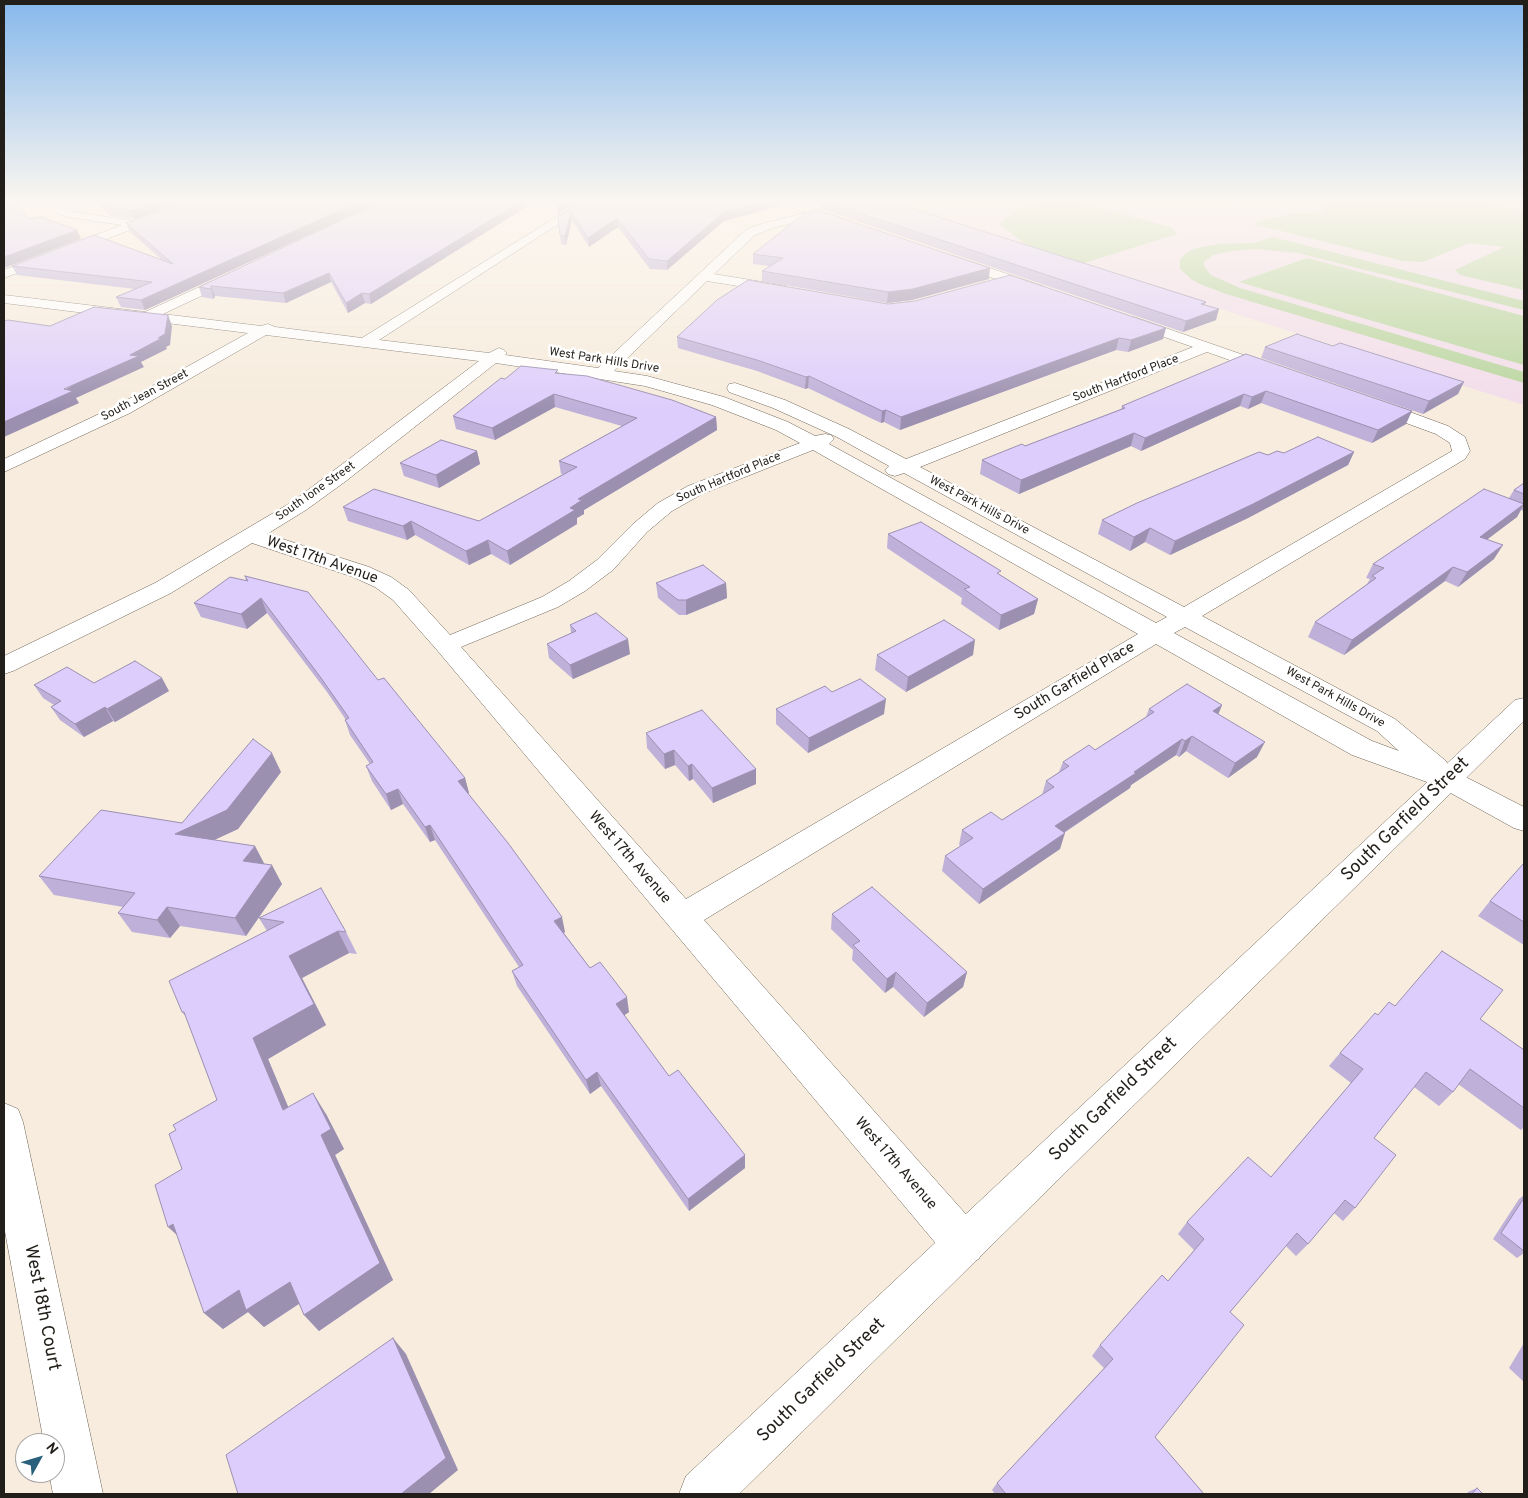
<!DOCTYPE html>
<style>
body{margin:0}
#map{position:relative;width:1528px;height:1498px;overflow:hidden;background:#f7ecdd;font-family:Overpass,sans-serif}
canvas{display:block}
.frame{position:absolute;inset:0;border:5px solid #221e19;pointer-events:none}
.north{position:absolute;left:15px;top:1433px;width:50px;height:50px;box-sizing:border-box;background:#fff;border:1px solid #a7a5a3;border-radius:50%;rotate:51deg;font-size:14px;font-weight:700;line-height:20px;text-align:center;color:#221e19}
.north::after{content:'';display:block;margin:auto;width:18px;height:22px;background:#29607b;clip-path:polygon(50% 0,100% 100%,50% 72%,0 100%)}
</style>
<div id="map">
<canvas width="1528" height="1498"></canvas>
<div class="frame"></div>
<div class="north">N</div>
</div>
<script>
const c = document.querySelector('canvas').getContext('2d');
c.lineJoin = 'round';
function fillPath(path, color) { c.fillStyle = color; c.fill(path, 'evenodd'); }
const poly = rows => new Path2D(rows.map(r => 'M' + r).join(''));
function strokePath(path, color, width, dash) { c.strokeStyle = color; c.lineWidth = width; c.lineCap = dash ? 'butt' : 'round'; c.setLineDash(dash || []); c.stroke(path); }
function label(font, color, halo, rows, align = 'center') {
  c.font = font + ' Overpass,sans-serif'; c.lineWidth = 5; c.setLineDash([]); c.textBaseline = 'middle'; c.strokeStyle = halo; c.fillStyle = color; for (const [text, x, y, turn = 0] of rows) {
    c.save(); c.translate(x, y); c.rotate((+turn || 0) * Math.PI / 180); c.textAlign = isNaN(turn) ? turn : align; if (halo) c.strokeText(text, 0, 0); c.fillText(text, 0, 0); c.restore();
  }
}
const education = poly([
 [878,201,1524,201,1524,405]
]);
const green = poly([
 [1047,201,1072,201,1171,227,1177,234,1084,263,1026,245,1000,224,1017,209],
 [1324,201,1475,201,1524,211,1524,290,1460,275,1455,270,1504,247,1469,243,1423,262,1403,261,1253,224,1267,219,1291,214,1323,212],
 [1273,237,1524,301,1524,310,1298,253,1256,249,1231,251,1213,255,1204,262,1204,266,1211,275,1240,288,1524,372,1524,383,1226,294,1200,284,1191,279,1180,269,1180,259,1189,251,1197,248,1218,244,1253,243],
 [1307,258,1524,316,1524,365,1239,282]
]);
const minor = poly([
 [45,201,56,201,66,210,73,212,135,221,188,201,202,201,201,203,4,278,4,270,122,225,67,217,58,214,45,201],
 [582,201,594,201,379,340,489,353,499,348,504,350,507,353,505,355,598,368,747,229,765,223,806,213,778,203,777,201,792,201,851,221,853,223,847,226,817,217,773,228,755,235,714,274,781,285,786,286,788,289,786,292,781,293,707,281,614,371,647,376,724,397,788,422,815,436,825,434,831,435,834,439,829,444,1156,623,1167,617,904,473,895,476,888,474,885,470,889,466,837,437,773,408,729,392,727,388,729,384,735,383,785,400,849,429,906,459,1193,347,1124,323,1122,320,1124,317,1134,317,1278,367,1280,370,1278,373,1272,375,1207,352,920,467,1184,607,1452,451,1450,443,1436,434,1368,409,1365,405,1368,401,1380,401,1448,426,1465,437,1470,451,1465,459,1202,616,1395,719,1446,761,1450,769,1524,807,1524,831,1514,828,1438,786,1352,755,1156,644,704,920,979,1229,985,1244,979,1259,964,1265,949,1259,437,650,393,600,375,587,353,577,252,543,171,593,13,671,4,674,4,656,155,583,292,502,479,361,266,335,130,413,4,472,4,459,118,405,248,333,4,303,4,295,145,312,234,271,239,272,241,275,239,278,163,314,261,326,268,324,275,327,362,338,582,201],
 [496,363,645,386,712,405,776,430,800,443,688,486,658,503,633,524,597,560,569,581,542,597,450,635,409,590,391,577,369,567,267,534,306,510,346,481,496,363],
 [813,450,1138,634,686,899,461,647,558,607,585,591,613,570,647,532,672,511,702,494,813,450],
 [1185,627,1377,731,1399,751,1372,741,1174,633,1185,627],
 [954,256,1043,286,1045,289,1043,292,1033,292,950,263,948,260,954,256],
 [4,1103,18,1109,23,1122,103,1494,53,1494,49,1473,55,1473,55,1443,44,1443,4,1226,4,1103]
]);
const tertiary = poly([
 [1524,698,1524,721,739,1494,679,1494,686,1476,1515,700,1524,698]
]);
const wall = poly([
 [94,201,183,201,135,219,111,216],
 [382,201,145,310,121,307,116,297,135,289,17,275,12,266,161,259,130,232,126,223],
 [382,201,536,201,371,304,365,303,348,313,331,282,286,303,215,296,214,299,202,297,199,287],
 [583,201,780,206,724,221,667,270,650,269,618,227,589,247,572,220,566,245,561,244,558,217],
 [821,201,888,201,1206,302,1205,305,1216,320,1183,332,821,209],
 [1224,201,1255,201,1241,205],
 [753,254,989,279,912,300,887,303,762,281,762,271,769,266,753,264],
 [888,304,1163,339,1128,352,1116,350,900,430,884,422,881,423,808,388,805,389,757,371,678,348,677,337],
 [1333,346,1458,394,1423,414,1261,358,1265,347],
 [1246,354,1406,424,1372,443,1261,403,1248,409,1240,406,1141,451,1131,446,1019,494,980,474,982,460,1025,446,1121,409,1122,406],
 [559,374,716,417,717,430,584,510,584,514,577,518,577,524,510,565,491,554,469,565,415,535,407,540,348,521,343,507,479,521,563,474,561,474,559,461,622,426,555,407,495,440,456,429,453,416,505,379],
 [477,451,480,464,439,488,404,476,400,463],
 [1354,452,1348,465,1248,518,1170,555,1145,542,1130,551,1098,534,1102,520,1268,455,1284,453],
 [1524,483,1524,511,1521,510,1517,517,1487,539,1494,559,1458,587,1445,581,1344,655,1308,637,1315,622,1367,584,1370,579,1366,578,1373,564,1509,498,1514,490],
 [888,534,1000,575,1038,599,1034,614,999,630,961,604,962,598,887,548],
 [245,576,378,680,465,778,469,793,468,794,565,932,564,933,590,968,629,1012,624,1015,669,1076,745,1168,689,1211,601,1086,590,1094,517,986,512,971,519,967,435,840,430,842,403,804,391,810,372,781,366,766,370,764,350,735,345,720,346,720,327,692,267,613,247,629,201,617,194,603,246,581],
 [656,583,726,583,727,598,686,615,679,615,658,598],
 [570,625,630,654,573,679,549,658,547,644,571,633],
 [877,655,973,655,906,692,875,670],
 [94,683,169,691,115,722,113,721,84,737,60,720,51,707,54,705,43,698,34,685],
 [832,692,884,714,808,753,776,724,776,709],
 [1222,705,1218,714,1257,757,1228,778,1186,751,1179,757,1176,755,1131,785,1130,788,1064,833,1060,849,979,904,942,871,945,856,961,846,959,845,962,830,1002,820,1042,795,1046,781,1059,772,1063,762,1095,750,1146,717,1149,709],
 [646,733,756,769,756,784,713,803,693,779,689,781,675,765,665,769,647,748],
 [281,772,238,829,214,840,264,864,282,884,246,936,180,926,170,938,132,932,118,913,123,907,54,895,39,876,182,823],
 [1524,863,1524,945,1478,916,1490,901],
 [832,914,967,972,963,987,924,1017,893,987,885,993,852,960,853,950,831,929],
 [259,918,346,932,357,954,349,953,302,978,326,1025,268,1059,288,1107,326,1114,344,1149,335,1155,393,1280,319,1331,304,1315,299,1304,264,1327,248,1312,223,1329,204,1313,182,1169,176,1130,217,1100,186,1017,182,1012,267,931],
 [1395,1006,1480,1019,1524,1050,1524,1127,1521,1130,1458,1084,1453,1092,1439,1106,1414,1087,1374,1138,1355,1208,1343,1221,1334,1213,1308,1244,1296,1256,1286,1246,1230,1312,1155,1437,1204,1494,995,1494,992,1490,997,1483,1104,1368,1092,1356,1100,1345,1168,1281,1194,1250,1178,1234,1187,1222,1271,1177,1351,1083,1329,1066,1340,1053,1378,1015],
 [1524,1195,1524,1253,1517,1258,1493,1239,1519,1199],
 [1524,1343,1524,1382,1509,1368],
 [1477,1488,1483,1494,1466,1494,1468,1492]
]);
const shadedWall = poly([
 [158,201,183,201,135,219,131,211],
 [361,201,382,201,145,310,141,300],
 [522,201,536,201,371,304,369,294],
 [564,201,579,201,558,214,557,205],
 [767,201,780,201,780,206,724,221,667,270,667,261,724,212],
 [1242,201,1255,201,1241,205],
 [571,212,572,220,566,245,565,236],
 [617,218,618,227,589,247,588,238],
 [77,230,81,239,4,268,4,257],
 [990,268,989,279,912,300,887,303,888,292],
 [329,273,331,282,286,303,283,293],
 [211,286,215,296,214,299,211,289],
 [362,293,365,303,348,313,346,303],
 [1219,309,1216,320,1183,332,1186,321],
 [168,315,172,326,170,345,166,347,167,349,141,362,144,367,76,398,79,403,4,437,4,422,130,355,158,338],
 [1166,328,1163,339,1128,352,1131,340],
 [1119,338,1116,350,900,430,901,417],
 [809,376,808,388,805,389,806,377],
 [1464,382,1458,394,1423,414,1429,401],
 [1266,391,1261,403,1248,409,1252,397],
 [554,394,555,407,495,440,492,428],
 [1244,394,1240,406,1141,451,1145,438],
 [886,410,884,422,881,423,882,411],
 [1412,411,1406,424,1372,443,1378,430],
 [716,417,717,430,584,510,584,514,577,518,577,524,510,565,507,551,578,499],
 [1134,433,1131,446,1019,494,1021,480],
 [477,451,480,464,439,488,436,475],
 [1354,452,1348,465,1248,518,1170,555,1175,541],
 [1524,504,1517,517,1472,551,1480,537],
 [411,521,415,535,407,540,403,526],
 [1150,528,1145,542,1130,551,1134,537],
 [488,540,491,554,469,565,466,551],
 [1503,545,1494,559,1458,587,1467,572],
 [1453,567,1445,581,1344,655,1352,640],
 [726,583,727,598,686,615,686,600],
 [261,598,267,613,247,629,241,614],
 [1038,599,1034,614,999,630,1001,615],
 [628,639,630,654,573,679,570,665],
 [975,640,973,655,906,692,908,677],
 [162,678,169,691,115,722,107,709],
 [886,699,884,714,808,753,809,738],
 [1222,705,1216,720,1213,711],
 [105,707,113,721,84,737,75,724],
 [1192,736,1186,751,1179,757,1185,741],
 [1182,739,1176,755,1131,785,1130,788,1051,841,1055,826],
 [1265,742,1257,757,1228,778,1235,763],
 [674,750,675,765,665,769,664,754],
 [272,753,281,772,238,829,186,853,175,834],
 [692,764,693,779,689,781,688,766],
 [756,769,756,784,713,803,712,788],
 [465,778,469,793,462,796,458,781],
 [398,789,403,804,391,810,386,794],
 [430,825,435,840,430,842,425,827],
 [1065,833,1060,849,979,904,983,889],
 [255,846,265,865,243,861],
 [272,865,282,884,246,936,235,918],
 [167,907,180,926,170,938,157,920],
 [562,917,565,932,558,936,554,921],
 [338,931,349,953,302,978,326,1025,268,1059,298,1130,283,1110,253,1038,289,956],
 [896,972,893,987,885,993,887,979],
 [967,972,963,987,924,1017,927,1003],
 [627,997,629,1012,619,1019,616,1004],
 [597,1072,601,1086,590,1094,586,1080],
 [313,1093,326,1114,344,1149,335,1155,393,1280,319,1331,304,1315,321,1135],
 [745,1155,745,1168,689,1211,688,1199],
 [173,1224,188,1245,168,1227],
 [290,1282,306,1299,264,1327,248,1312,223,1329,204,1313,239,1290],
 [393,1338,406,1354,458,1470,429,1494,401,1494]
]);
const building = poly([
 [4,201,14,201,29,219,41,217,77,230,4,257,4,201],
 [100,201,158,201,131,211,108,207,100,201],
 [187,201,361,201,141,300,116,297,152,282,12,266,94,235,173,264,126,223,187,201],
 [382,201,522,201,369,294,362,293,346,303,329,273,283,293,211,286,211,289,199,287,382,201],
 [557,201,564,201,557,205,557,201],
 [583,201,767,201,724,212,667,261,649,259,617,218,588,238,571,212,565,236,560,235,558,217,583,201],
 [823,201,888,201,1206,302,1201,304,1219,309,1186,321,823,201],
 [817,210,990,268,913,289,888,292,762,271,783,258,753,254,805,213,817,210],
 [1010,275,1166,328,1131,340,1119,338,901,417,886,410,882,411,809,376,806,377,757,360,677,337,717,300,748,280,888,304,915,301,1010,275],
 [94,307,168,315,165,334,158,338,162,338,130,355,139,356,64,389,73,391,4,422,4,321,8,320,50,326,94,307],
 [1297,334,1333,346,1340,343,1464,382,1429,401,1265,347,1297,334],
 [1246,354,1412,411,1378,430,1266,391,1252,397,1244,394,1145,438,1134,433,1021,480,982,460,1022,444,1025,446,1125,408,1122,406,1246,354],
 [521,366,558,370,555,373,587,376,672,400,716,417,578,499,582,500,570,508,575,510,507,551,488,540,466,551,411,521,403,526,343,507,374,489,479,521,577,467,559,461,637,418,554,394,492,428,453,416,501,378,505,379,521,366],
 [1318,437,1354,452,1253,504,1175,541,1150,528,1134,537,1102,520,1137,503,1259,452,1268,455,1277,451,1284,453,1318,437],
 [441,440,477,451,436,475,400,463,441,440],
 [1524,483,1524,494,1514,490,1524,483],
 [1484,489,1524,504,1480,537,1503,545,1467,572,1453,567,1352,640,1315,622,1376,578,1372,576,1384,568,1373,564,1484,489],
 [921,522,1001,571,997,573,1038,599,1001,615,964,589,970,587,888,534,921,522],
 [703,565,726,583,686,600,678,600,656,583,703,565],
 [245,576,308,592,378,680,384,678,465,778,458,781,508,843,562,917,554,921,590,968,600,962,627,997,616,1004,669,1076,678,1070,745,1155,688,1199,597,1072,586,1080,512,971,523,965,430,825,425,827,398,789,386,794,366,766,373,762,345,720,349,718,321,678,261,598,241,614,194,603,230,577,248,581,245,576],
 [596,613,628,639,570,665,547,644,576,631,570,625,596,613],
 [944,620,975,640,908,677,877,655,944,620],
 [135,661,162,678,107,709,105,707,75,724,51,707,61,701,34,685,67,667,94,683,135,661],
 [860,679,886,699,809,738,776,709,825,686,832,692,860,679],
 [1187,684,1222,705,1213,711,1265,742,1235,763,1192,736,1185,741,1182,739,1134,772,1136,773,1055,826,1065,833,983,889,945,856,973,838,962,830,991,812,1002,820,1054,787,1046,781,1069,766,1063,762,1089,745,1095,750,1154,712,1149,709,1187,684],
 [702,710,756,769,712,788,692,764,688,766,674,750,664,754,646,733,702,710],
 [253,739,272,753,227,810,175,834,255,846,243,861,272,865,235,918,167,907,157,920,118,913,135,893,39,876,101,810,182,823,253,739],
 [1524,863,1524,922,1490,901,1524,863],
 [872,887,967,972,927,1003,896,972,887,979,853,945,860,941,832,914,872,887],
 [321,888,346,932,338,931,289,956,314,1004,253,1038,283,1110,313,1093,331,1129,321,1135,380,1263,304,1315,290,1282,246,1310,239,1290,204,1313,173,1224,168,1227,155,1185,182,1169,169,1134,176,1130,173,1125,217,1100,184,1012,182,1012,169,981,284,922,259,918,321,888],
 [1442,951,1503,990,1480,1019,1524,1050,1524,1108,1470,1069,1453,1092,1426,1072,1374,1138,1396,1155,1355,1208,1345,1200,1308,1244,1297,1233,1230,1312,1244,1325,1155,1437,1204,1494,1006,1494,997,1483,1113,1359,1100,1345,1162,1275,1168,1281,1204,1239,1187,1222,1248,1157,1271,1177,1363,1069,1340,1053,1375,1013,1378,1015,1389,1002,1395,1006,1442,951],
 [1524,1198,1524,1251,1501,1233,1524,1198],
 [393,1338,446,1458,401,1494,238,1494,226,1455,393,1338],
 [1477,1488,1483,1494,1472,1494,1477,1488]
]);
const farStreetnames = [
 ["West Park Hills Drive",604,361,9],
 ["South Hartford Place",1126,379,-21],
 ["South Jean Street",145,396,-28],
 ["South Hartford Place",729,478,-23],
 ["South Ione Street",316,492,-35],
 ["West Park Hills Drive",979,506,28],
 ["West Park Hills Drive",1335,698,29]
];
const streetNames = [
 ["West 17th Avenue",322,561,19],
 ["South Garfield Place",1075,682,-31],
 ["West 17th Avenue",629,858,49],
 ["West 17th Avenue",895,1164,49]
];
const nearStreetnames = [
 ["South Garfield Street",1406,820,-44],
 ["South Garfield Street",1114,1100,-44],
 ["West 18th Court",41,1308,79],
 ["South Garfield Street",822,1381,-44]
];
fillPath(education, '#f2dcea');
fillPath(green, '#b7d49c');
strokePath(minor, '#6d6356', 1);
strokePath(tertiary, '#6d6356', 1);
fillPath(minor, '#fff');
fillPath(tertiary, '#fff');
fillPath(wall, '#beb0d9');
fillPath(shadedWall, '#9b90b0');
fillPath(building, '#ddcdfc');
strokePath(building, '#9b90b0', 1);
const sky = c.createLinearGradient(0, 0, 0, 410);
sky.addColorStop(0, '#86b8ec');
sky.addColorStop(0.49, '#fbf6f0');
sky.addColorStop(1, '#fbf6f000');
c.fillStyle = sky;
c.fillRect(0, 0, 1528, 410);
label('12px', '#221e19', '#fff', farStreetnames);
label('15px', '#221e19', '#fff', streetNames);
label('18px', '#221e19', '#fff', nearStreetnames);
</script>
